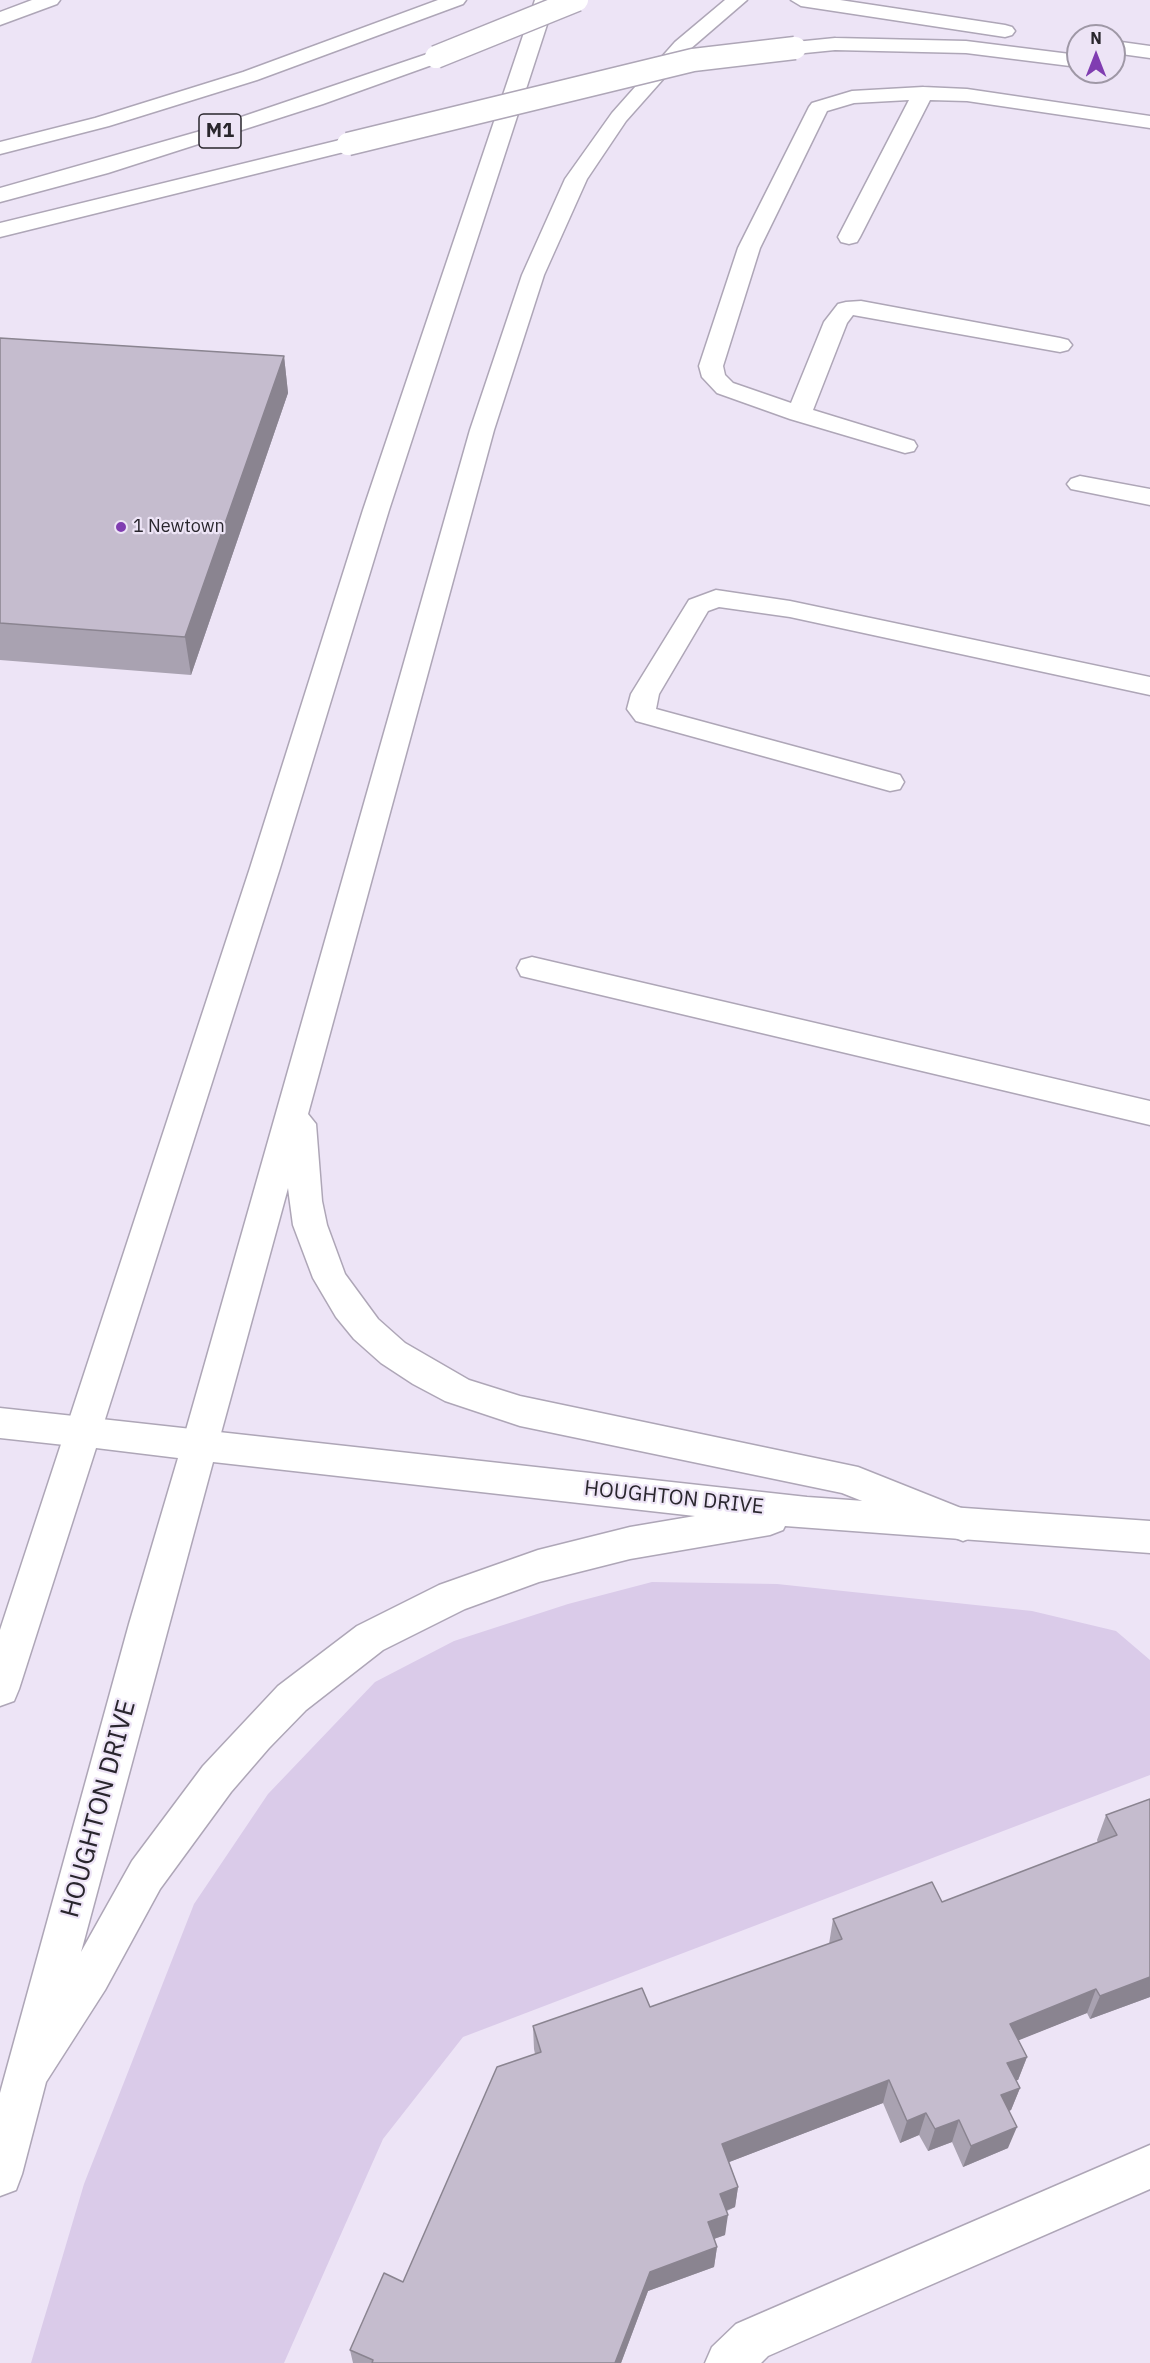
<!DOCTYPE html>
<style>
body{margin:0}
#map{position:relative;width:1150px;height:2363px;overflow:hidden;background:#ede4f6;font-family:"IBM Plex Sans",sans-serif}
canvas{display:block}
.north{position:absolute;left:1066px;top:24px;width:60px;height:60px;box-sizing:border-box;background:#ede4f6;border:2px solid #9f98a6;border-radius:50%;rotate:0deg;font-size:16px;font-weight:700;line-height:24px;text-align:center;color:#29262d}
.north::after{content:'';display:block;margin:auto;width:21px;height:27px;background:#803db1;clip-path:polygon(50% 0,100% 100%,50% 72%,0 100%)}
</style>
<div id="map">
<canvas width="1150" height="2363"></canvas>
<div class="north">N</div>
</div>
<script>
const c = document.querySelector('canvas').getContext('2d');
c.lineJoin = 'round';
function fillPath(path, color) { c.fillStyle = color; c.fill(path, 'evenodd'); }
const poly = rows => new Path2D(rows.map(r => 'M' + r).join(''));
function strokePath(path, color, width, dash) { c.strokeStyle = color; c.lineWidth = width; c.lineCap = dash ? 'butt' : 'round'; c.setLineDash(dash || []); c.stroke(path); }
function label(font, color, halo, rows, align = 'center') {
  c.font = font + ' "IBM Plex Sans",sans-serif'; c.lineWidth = 4.5; c.setLineDash([]); c.textBaseline = 'middle'; c.strokeStyle = halo; c.fillStyle = color; for (const [text, x, y, turn = 0] of rows) {
    c.save(); c.translate(x, y); c.rotate((+turn || 0) * Math.PI / 180); c.textAlign = isNaN(turn) ? turn : align; if (halo) c.strokeText(text, 0, 0); c.fillText(text, 0, 0); c.restore();
  }
}
const green = poly([
 [652,1582,777,1584,1032,1611,1116,1631,1150,1660,1150,1775,463,2037,383,2139,284,2363,31,2363,84,2184,194,1904,268,1794,375,1682,454,1641,568,1604]
]);
const minor = poly([
 [923,87,967,89,1150,116,1150,128,967,101,930,100,860,237,857,242,849,244,841,242,838,237,909,100,854,103,827,111,760,248,723,366,725,375,733,383,791,403,824,322,838,304,846,302,861,301,1060,338,1068,340,1072,345,1068,350,1060,352,853,315,847,323,813,410,914,441,917,446,914,451,905,453,790,419,717,393,702,377,699,366,738,248,809,107,812,103,852,91,923,87],
 [1080,476,1150,489,1150,505,1071,489,1067,484,1071,479,1080,476],
 [716,590,790,601,1150,677,1150,695,790,617,719,607,708,611,659,694,656,709,900,775,904,782,900,789,890,791,636,721,627,709,631,694,689,600,716,590],
 [532,957,1150,1101,1150,1125,521,976,517,968,521,960,532,957],
 [0,1408,83,1417,96,1421,101,1432,96,1443,83,1447,0,1438,0,1408],
 [1150,2145,1150,2189,768,2356,761,2363,705,2363,712,2347,736,2324,1150,2145]
]);
const major = poly([
 [83,1417,807,1497,1150,1521,1150,1553,785,1526,783,1530,770,1535,630,1559,539,1582,465,1609,383,1650,306,1710,269,1748,231,1792,160,1889,105,1990,46,2082,22,2174,16,2190,0,2196,0,2093,129,1624,178,1458,96,1448,19,1689,14,1701,0,1706,0,1630,65,1432,70,1421,83,1417],
 [213,1462,695,1516,630,1527,538,1550,439,1585,357,1626,278,1686,203,1766,132,1861,81,1952,213,1462]
]);
const highway = poly([
 [32,0,60,0,57,4,0,25,0,12,32,0],
 [438,0,466,0,463,4,257,80,109,126,0,154,0,142,95,118,243,72,438,0],
 [535,0,555,0,389,510,280,868,101,1432,96,1443,83,1447,70,1443,65,1432,250,868,363,510,535,0],
 [725,0,747,0,689,50,626,121,587,179,544,275,494,430,308,1114,316,1124,322,1201,327,1225,345,1274,378,1319,405,1343,469,1380,520,1396,858,1467,976,1514,981,1525,976,1536,963,1541,842,1493,520,1426,445,1401,413,1384,381,1363,354,1339,336,1317,313,1278,293,1225,288,1188,218,1444,213,1455,200,1459,187,1455,182,1444,470,430,522,275,565,179,612,113,675,42,725,0],
 [791,0,840,0,1005,25,1012,27,1015,31,1012,35,1005,37,801,6,791,0],
 [835,38,966,41,1078,55,1078,67,966,53,835,50,795,54,788,52,785,48,788,44,795,42,835,38],
 [1114,41,1150,46,1150,58,1114,53,1114,41],
 [436,51,443,53,446,57,443,61,323,104,108,173,0,202,0,188,197,132,436,51],
 [348,138,356,139,359,144,356,149,0,237,0,223,348,138]
]);
const highwayBridge = poly([
 [436,57,577,0],
 [348,144,693,60,795,48]
]);
const wall = poly([
 [0,338,284,356,288,393,191,675,0,660],
 [1150,1799,1150,1997,1090,2019,1087,2013,1018,2040,1027,2057,1018,2080,1016,2080,1020,2088,1011,2110,1009,2111,1008,2148,963,2167,952,2142,928,2151,919,2135,900,2143,883,2103,729,2162,738,2187,735,2207,727,2211,725,2235,714,2239,717,2247,714,2267,648,2291,621,2363,353,2363,350,2350,403,2282,535,2054,534,2049,533,2026,650,2007,829,1944,833,1919,942,1902,1098,1843,1097,1840,1106,1815]
]);
const shadedWall = poly([
 [284,356,288,393,191,675,185,637],
 [1150,1977,1150,1997,1090,2019,1100,1996],
 [1096,1989,1087,2013,1002,2047,1010,2024],
 [1027,2057,1018,2080,999,2086,1007,2063],
 [889,2080,883,2103,719,2166,722,2144],
 [1020,2088,1011,2110,993,2117,1001,2095],
 [926,2113,919,2135,900,2143,907,2121],
 [959,2120,952,2142,928,2151,935,2129],
 [1017,2127,1008,2148,963,2167,971,2146],
 [738,2187,735,2207,717,2214,720,2194],
 [728,2215,725,2235,705,2242,708,2222],
 [717,2247,714,2267,648,2291,621,2363,615,2363,650,2272]
]);
const building = poly([
 [0,338,284,356,185,637,0,623,0,338],
 [1150,1799,1150,1977,1100,1996,1096,1989,1010,2024,1027,2057,1007,2063,1020,2088,1001,2095,1017,2127,971,2146,959,2120,935,2129,926,2113,907,2121,889,2080,722,2144,738,2187,720,2194,728,2215,708,2222,717,2247,650,2272,615,2363,372,2363,373,2360,350,2350,384,2273,403,2282,497,2067,541,2052,533,2026,642,1988,650,2007,842,1939,833,1919,932,1882,942,1902,1117,1835,1106,1815,1150,1799]
]);
const markers = [
 [121,527,6,"#803db1"]
];
const farPoinames = [
 ["1 Newtown",133,527]
];
const shields = [
 [220,131,42]
];
const shieldNames = [
 ["M1",220,131]
];
const streetNames = [
 ["HOUGHTON DRIVE",674,1498,6]
];
const nearStreetnames = [
 ["HOUGHTON DRIVE",99,1809,-75]
];
fillPath(green, '#dacbe9');
strokePath(minor, '#aea6b7', 3);
strokePath(major, '#aea6b7', 3);
strokePath(highway, '#aea6b7', 3);
fillPath(minor, '#fff');
fillPath(major, '#fff');
fillPath(highway, '#fff');
strokePath(highwayBridge, '#aea6b7', 25, []);
strokePath(highwayBridge, '#fff', 22);
fillPath(wall, '#a9a2b1');
fillPath(shadedWall, '#8a8490');
fillPath(building, '#c5bcce');
strokePath(building, '#8a8490', 1.5);
for (const [x, y, r, color] of markers) { const dot = new Path2D(); dot.arc(x, y, r, 0, 2 * Math.PI); c.fillStyle = color; c.fill(dot); strokePath(dot, '#ede4f6', 2); }
label('18px', '#29262d', '#ede4f6', farPoinames, 'left');
for (const [x, y, w] of shields) { const box = new Path2D(); box.roundRect(x - w / 2, y - 17, w, 34, 4.5); c.fillStyle = '#ede4f6'; c.fill(box); strokePath(box, '#29262d', 1.5); }
label('bold 20px', '#29262d', null, shieldNames);
label('21px', '#29262d', '#ede4f6', streetNames);
label('26px', '#29262d', '#ede4f6', nearStreetnames);
</script>
